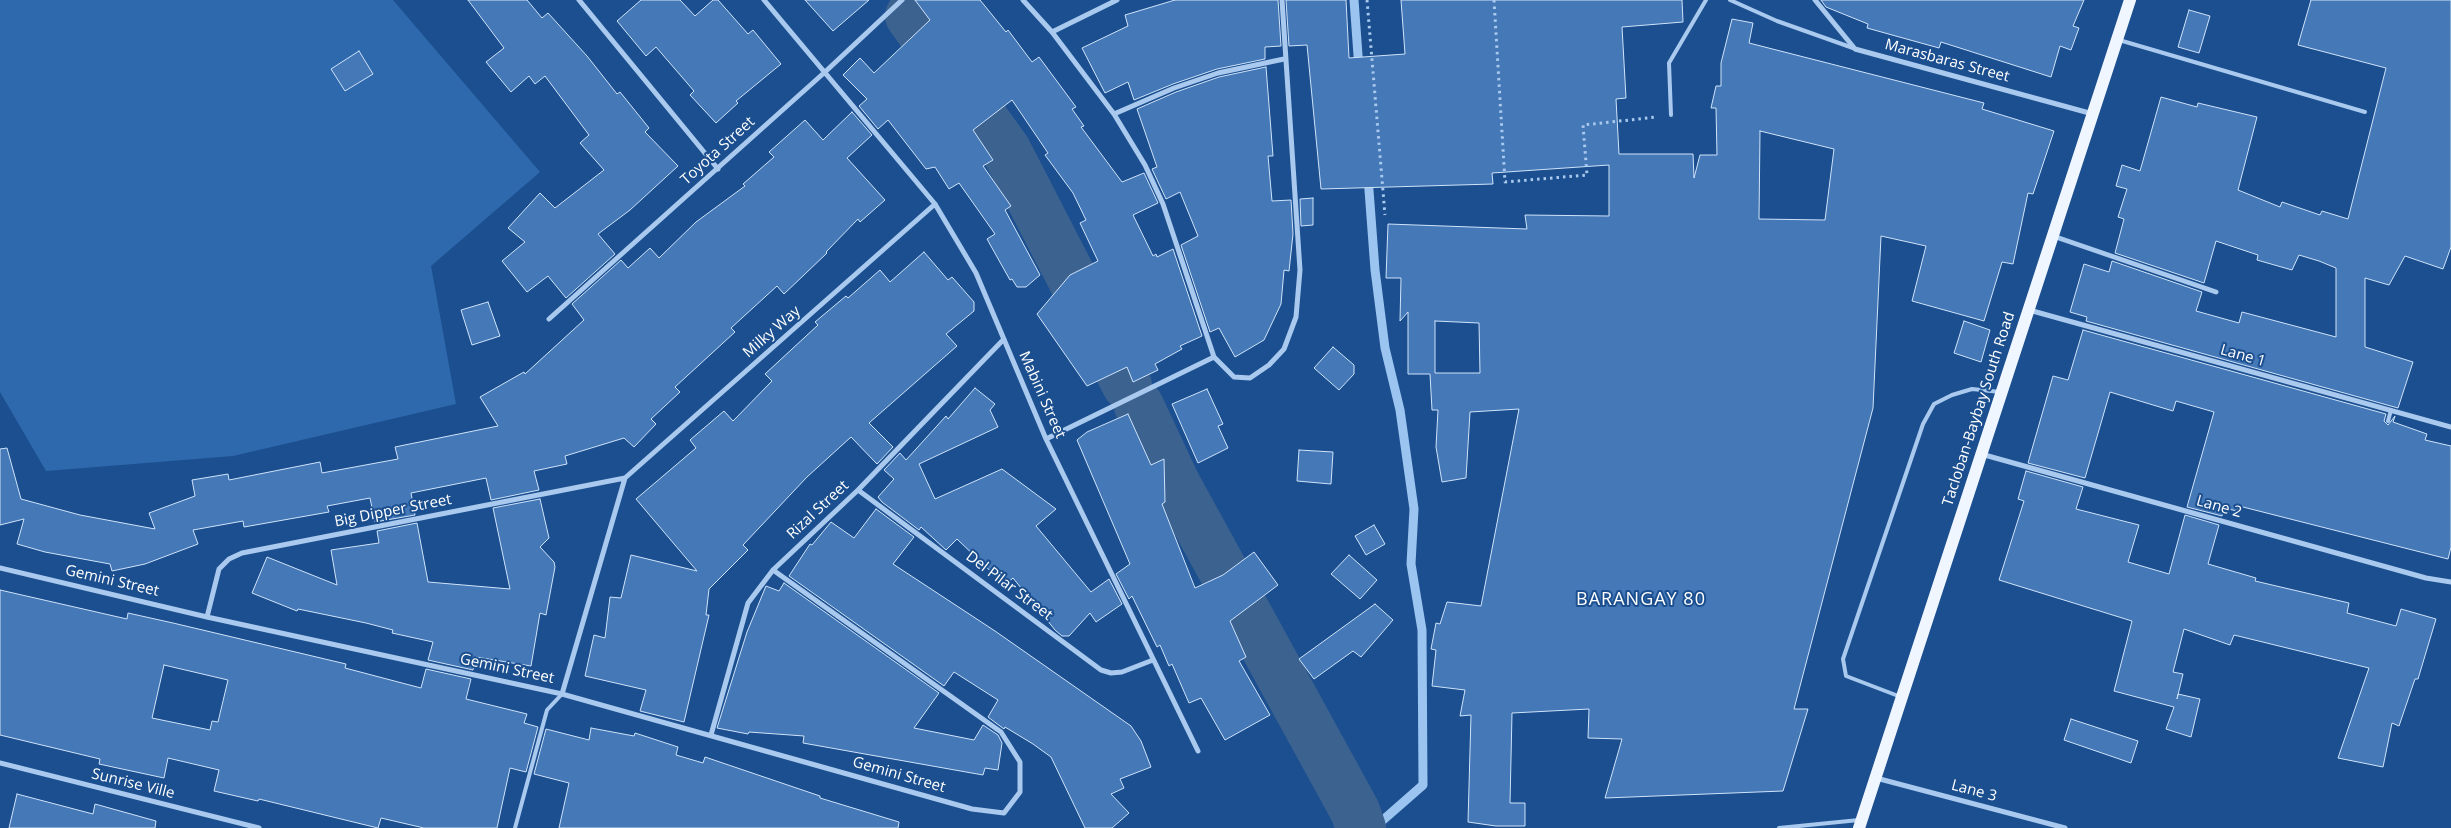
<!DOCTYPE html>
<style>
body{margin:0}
canvas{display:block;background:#1b4f8f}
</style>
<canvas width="2451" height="828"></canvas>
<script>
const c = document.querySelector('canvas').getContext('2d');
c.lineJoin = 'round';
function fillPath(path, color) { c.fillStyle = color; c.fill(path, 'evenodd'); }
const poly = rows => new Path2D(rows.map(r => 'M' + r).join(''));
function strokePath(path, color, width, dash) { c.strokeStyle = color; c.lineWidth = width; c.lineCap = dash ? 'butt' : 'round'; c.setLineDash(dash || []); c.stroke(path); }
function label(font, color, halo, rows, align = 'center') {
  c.font = font + ' "Open Sans",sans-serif'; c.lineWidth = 4; c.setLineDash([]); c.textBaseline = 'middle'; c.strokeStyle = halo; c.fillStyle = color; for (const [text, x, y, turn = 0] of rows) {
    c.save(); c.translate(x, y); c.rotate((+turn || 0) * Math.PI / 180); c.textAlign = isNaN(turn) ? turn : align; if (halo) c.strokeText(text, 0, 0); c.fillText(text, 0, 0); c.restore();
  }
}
const green = poly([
 [0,0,393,0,540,172,431,266,456,404,233,456,46,471,0,392]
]);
const stream = poly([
 [1354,0,1359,69],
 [1368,177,1375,270,1385,348,1400,410,1414,509,1411,564,1422,630,1423,785,1374,828]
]);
const river = poly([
 [910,16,1006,150,1127,385],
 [1139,406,1175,483,1355,811,1361,828]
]);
const building = poly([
 [468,0,527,0,542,18,548,13,587,56,617,94,620,92,649,128,645,132,678,166,630,210,598,234,615,254,566,298,548,276,527,292,502,261,525,242,508,228,540,193,555,208,604,170,580,143,589,135,545,76,535,84,529,76,511,92,486,62,504,48,468,0],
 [641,0,680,0,695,16,713,0,718,0,748,34,753,30,781,64,736,101,738,103,716,123,690,95,694,91,656,47,646,56,617,21,641,0],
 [805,0,869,0,833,31,805,0],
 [915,0,980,0,1006,32,1008,30,1032,62,1039,57,1076,107,1072,109,1084,126,1081,127,1122,182,1144,173,1158,203,1133,215,1153,256,1156,254,1157,257,1173,249,1202,336,1180,346,1182,349,1155,364,1158,370,1133,382,1127,367,1087,386,1037,314,1070,275,1098,261,1080,223,1086,220,1073,193,1045,155,1048,153,1012,100,973,130,993,160,983,166,1011,206,1005,210,1040,275,1026,287,1017,287,1012,279,1010,280,987,239,995,234,959,183,949,189,935,167,926,169,888,120,878,129,859,106,867,99,843,75,860,58,874,73,930,20,915,0],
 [1175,0,1278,0,1281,46,1265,47,1265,59,1217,69,1173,84,1134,100,1128,82,1105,93,1082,48,1128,26,1125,15,1175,0],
 [1286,0,1346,0,1349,58,1405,54,1401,0,1682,0,1683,22,1622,27,1626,98,1616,99,1619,154,1693,154,1694,178,1700,155,1717,155,1716,108,1711,108,1716,86,1721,86,1721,63,1732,19,1753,23,1749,43,1984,103,1982,109,2054,131,2033,194,2028,193,2013,264,2002,262,1984,321,1912,301,1926,246,1881,236,1873,408,1794,709,1808,709,1783,791,1605,798,1622,739,1588,738,1589,709,1512,713,1510,803,1525,803,1525,826,1496,826,1468,822,1471,715,1460,716,1465,690,1432,686,1436,650,1431,649,1436,623,1440,624,1447,602,1481,606,1519,409,1470,412,1466,478,1442,482,1436,447,1438,410,1432,410,1430,374,1408,374,1408,312,1400,321,1401,278,1386,278,1388,224,1527,229,1525,215,1609,216,1609,165,1492,173,1493,184,1321,189,1307,45,1289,46,1286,0],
 [1760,131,1834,149,1825,220,1759,219,1760,131],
 [1435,321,1479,323,1480,373,1435,373,1435,321],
 [1821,0,2084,0,2073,26,2079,28,2071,50,2060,46,2051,77,1941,42,1939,48,1867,28,1868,24,1826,7,1821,0],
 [2311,0,2451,0,2451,247,2443,269,2405,256,2389,285,2365,278,2365,347,2413,362,2398,408,2086,321,2087,317,2070,312,2084,264,2109,272,2112,261,2202,292,2196,311,2239,323,2242,312,2336,337,2336,268,2319,261,2299,255,2292,270,2257,260,2258,255,2216,241,2204,283,2115,253,2124,219,2118,217,2127,189,2116,186,2122,165,2140,171,2161,97,2197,107,2198,103,2257,117,2238,190,2280,207,2282,202,2320,215,2322,211,2348,219,2386,68,2298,45,2311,0],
 [2189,10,2210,16,2199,53,2178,47,2189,10],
 [359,51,373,74,345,91,331,69,359,51],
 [1266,67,1273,156,1268,156,1272,201,1291,200,1293,234,1289,271,1284,270,1281,304,1264,340,1235,357,1219,328,1210,332,1181,245,1198,236,1180,192,1166,199,1152,169,1157,167,1137,109,1176,92,1219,77,1266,67],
 [852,112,872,135,847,158,885,200,860,222,858,219,826,252,827,253,784,294,777,286,731,328,735,332,675,387,680,392,651,419,656,424,634,447,624,438,565,456,567,464,534,471,539,490,491,500,486,478,411,493,415,515,375,522,370,498,327,506,329,512,244,527,243,521,193,530,198,544,145,564,112,571,110,564,45,552,17,544,24,519,0,525,0,449,7,448,21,499,80,515,155,529,149,513,195,496,192,480,228,474,229,480,320,462,322,473,398,459,395,447,498,426,480,397,524,372,525,374,584,320,572,304,621,260,628,268,650,248,659,258,696,222,745,186,743,184,774,157,769,152,805,120,823,140,852,112],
 [1313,198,1313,225,1301,226,1300,199,1313,198],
 [924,252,948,280,952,277,974,302,974,311,946,334,957,346,869,423,893,447,877,464,851,437,807,477,743,545,748,550,709,589,706,615,709,615,684,722,640,711,646,690,585,676,594,635,605,638,610,597,621,598,631,555,697,571,636,499,696,448,690,440,724,411,733,421,772,381,765,374,818,325,815,322,846,296,848,298,880,270,890,282,924,252],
 [488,302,500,336,472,345,461,310,488,302],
 [1964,321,1990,330,1981,362,1954,353,1964,321],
 [2083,330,2386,414,2384,421,2388,425,2395,416,2393,422,2427,434,2425,440,2451,446,2451,547,2448,559,2239,506,2237,511,2224,508,2222,516,2187,507,2214,412,2176,401,2173,411,2110,392,2085,478,2028,463,2053,376,2068,380,2083,330],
 [1333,347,1354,365,1354,374,1339,390,1314,368,1333,347],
 [975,388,995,404,990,410,998,427,919,464,935,499,1002,469,1056,509,1036,526,1091,592,1109,579,1122,604,1096,622,1090,613,1069,636,1062,636,1055,630,1013,578,1005,585,957,539,946,550,921,527,919,530,882,502,878,497,894,479,884,470,900,453,906,460,946,416,948,419,975,388],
 [1207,389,1223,424,1218,426,1228,448,1198,463,1172,404,1207,389],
 [1128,414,1151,465,1164,459,1165,502,1162,504,1195,588,1223,575,1254,552,1278,585,1230,621,1246,657,1239,661,1270,715,1225,740,1201,698,1189,703,1172,664,1169,666,1160,645,1157,647,1132,596,1129,599,1116,574,1130,564,1077,440,1087,432,1128,414],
 [1299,450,1333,452,1331,484,1297,481,1299,450],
 [2026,471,2083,487,2076,509,2139,525,2128,562,2169,574,2185,515,2219,525,2208,564,2256,578,2255,581,2349,603,2347,613,2396,626,2401,609,2436,619,2418,679,2415,679,2399,726,2392,723,2383,767,2338,758,2369,668,2234,635,2230,645,2184,629,2173,672,2183,674,2177,699,2178,694,2200,699,2191,737,2166,729,2174,707,2114,691,2132,621,1999,580,2024,501,2018,499,2026,471],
 [540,499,549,538,540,547,554,562,555,567,546,615,540,613,531,666,476,657,473,670,428,660,433,642,392,633,393,630,366,623,298,609,297,611,252,593,267,557,337,585,331,550,379,543,377,531,417,523,428,582,510,589,493,508,540,499],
 [876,509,914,537,893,564,995,631,1131,726,1141,741,1151,767,1120,779,1124,788,1111,794,1129,813,1112,828,1085,828,1051,757,1033,744,1005,727,1004,729,988,717,998,700,954,672,944,686,789,576,810,544,812,545,831,522,854,538,876,509],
 [1374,525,1385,544,1366,555,1355,536,1374,525],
 [1349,555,1377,580,1360,599,1331,574,1349,555],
 [784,583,939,693,914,728,974,740,983,725,998,735,1002,743,998,770,985,768,983,775,803,743,804,736,749,732,748,734,717,728,747,632,766,586,779,591,784,583],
 [0,590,127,619,128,613,173,623,346,664,345,668,421,688,426,669,471,679,466,699,527,714,524,723,538,727,526,772,510,768,497,828,424,828,381,818,378,828,259,799,258,801,214,791,219,770,168,758,164,778,99,764,100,759,0,735,0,590],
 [164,665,228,680,218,722,212,721,210,730,152,718,164,665],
 [1375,604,1393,620,1361,657,1353,651,1314,679,1299,659,1375,604],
 [2071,719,2138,741,2131,763,2064,740,2071,719],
 [591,728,634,736,635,733,678,747,676,755,703,763,705,757,820,796,820,798,899,822,898,828,559,828,569,783,534,774,546,729,589,740,591,728],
 [17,794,93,814,95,804,156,821,155,828,9,828,17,794]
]);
const path = poly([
 [1367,0,1385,215],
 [1494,0,1505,182,1587,175,1583,125,1657,117]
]);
const lane = poly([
 [1730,0,1777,21,1853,48],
 [2119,40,2365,112],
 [1671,115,1669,63,1706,0],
 [2388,421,2391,410],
 [1901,697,1846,676,1843,659,1923,424,1934,404,1952,395,1972,389,2000,392],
 [515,828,547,710,562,694],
 [1779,828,1859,820]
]);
const street = poly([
 [579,0,718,169],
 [764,0,935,204,976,273,1046,439,1198,751],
 [1023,0,1052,32,1114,114,1145,165,1163,204,1214,357,1234,377,1250,378,1269,365,1284,349,1296,317,1300,270,1282,0],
 [1815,0,1855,49,2093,114],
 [1052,32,1117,0],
 [1114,114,1174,88,1218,73,1284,59],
 [2053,236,2216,292],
 [2029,310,2451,427],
 [549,319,825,72,902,0],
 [1046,439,1214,357],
 [1981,454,2426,578,2451,582],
 [625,478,935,204],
 [858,490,1101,670,1111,673,1122,672,1153,660],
 [0,568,207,617,562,694,972,809,1004,813,1020,792,1020,762,1001,732,773,570],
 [207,617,219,569,229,559,242,553,625,478],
 [562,694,625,478],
 [711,735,748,603,773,570,858,490,1004,339],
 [0,763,259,828],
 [1876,778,2065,828]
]);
const primary = poly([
 [1859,828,2130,0]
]);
const streetNames = [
 ["Marasbaras Street",1947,61,15],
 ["Toyota Street",718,151,-42],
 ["Milky Way",772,332,-41],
 ["Lane 1",2243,356,16],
 ["Mabini Street",1042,395,66],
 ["Tacloban-Baybay South Road",1979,409,-72],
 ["Lane 2",2219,507,16],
 ["Rizal Street",818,510,-43],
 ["Big Dipper Street",393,511,-11],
 ["Gemini Street",112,581,13],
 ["Del Pilar Street",1009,586,37],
 ["Gemini Street",507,669,12],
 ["Gemini Street",899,775,16],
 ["Sunrise Ville",133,784,14],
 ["Lane 3",1974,791,15]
];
const quarterNames = [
 ["BARANGAY 80",1641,600]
];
fillPath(green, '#2e69ad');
strokePath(stream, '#9cc4f0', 9);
strokePath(river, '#3c6290', 50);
fillPath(building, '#4478b7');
strokePath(building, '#cfe3fa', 1);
strokePath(path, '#a9c9ee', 3, [2.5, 4]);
strokePath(lane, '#a9c9ee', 4);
strokePath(street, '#a9c9ee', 5);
strokePath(primary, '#f0f6ff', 12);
label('15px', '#fff', '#1b4f8f', streetNames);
c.letterSpacing = '1px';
label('18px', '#fff', '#1b4f8f', quarterNames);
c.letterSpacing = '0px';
</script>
